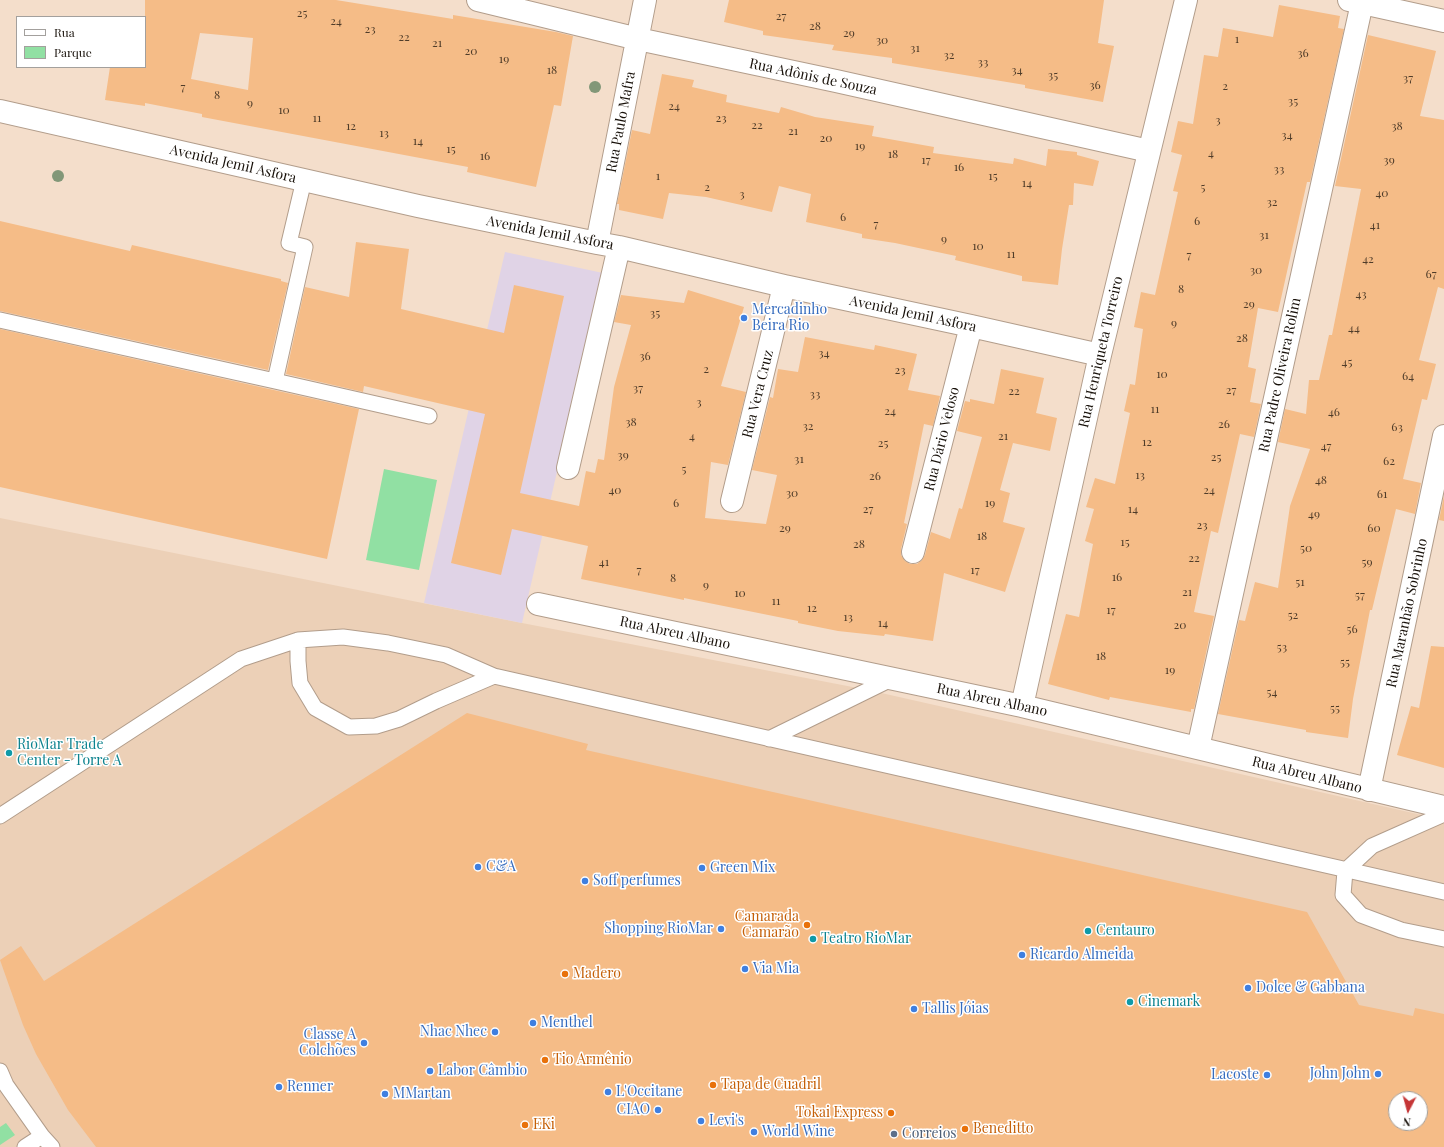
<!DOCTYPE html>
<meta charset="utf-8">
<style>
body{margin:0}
#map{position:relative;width:1444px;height:1147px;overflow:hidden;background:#f4decb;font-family:"Playfair Display",serif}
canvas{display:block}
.legend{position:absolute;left:16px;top:16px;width:130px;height:52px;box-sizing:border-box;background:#fff;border:1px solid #a3a09d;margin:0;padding:5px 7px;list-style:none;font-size:12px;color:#18110a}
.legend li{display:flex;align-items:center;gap:8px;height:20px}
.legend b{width:20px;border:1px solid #a3a09d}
.north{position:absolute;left:1388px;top:1091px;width:40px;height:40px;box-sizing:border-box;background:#fff;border:1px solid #a3a09d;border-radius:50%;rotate:186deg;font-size:11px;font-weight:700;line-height:16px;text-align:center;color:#18110a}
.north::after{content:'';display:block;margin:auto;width:14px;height:18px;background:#c53637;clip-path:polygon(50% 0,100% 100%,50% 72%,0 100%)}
</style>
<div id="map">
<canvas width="1444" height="1147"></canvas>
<ul class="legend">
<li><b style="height:5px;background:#fff"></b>Rua</li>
<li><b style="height:11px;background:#91e0a3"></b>Parque</li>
</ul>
<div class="north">N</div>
</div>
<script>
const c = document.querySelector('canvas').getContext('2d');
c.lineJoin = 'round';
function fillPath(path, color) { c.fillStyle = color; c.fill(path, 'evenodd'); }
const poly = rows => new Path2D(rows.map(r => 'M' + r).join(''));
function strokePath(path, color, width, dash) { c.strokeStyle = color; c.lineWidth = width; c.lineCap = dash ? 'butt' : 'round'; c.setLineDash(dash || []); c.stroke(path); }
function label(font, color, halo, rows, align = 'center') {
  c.font = font + ' "Playfair Display",serif'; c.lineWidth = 3; c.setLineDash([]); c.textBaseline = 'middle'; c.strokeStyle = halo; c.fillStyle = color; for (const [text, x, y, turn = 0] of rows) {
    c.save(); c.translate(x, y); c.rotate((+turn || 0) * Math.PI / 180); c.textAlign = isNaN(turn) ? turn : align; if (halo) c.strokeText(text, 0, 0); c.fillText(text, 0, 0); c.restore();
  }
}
const built = poly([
 [0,518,522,623,868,690,1444,820,1444,1147,0,1147],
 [1396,1099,1420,1099,1420,1123,1396,1123]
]);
const education = poly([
 [505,252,603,273,522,623,424,603]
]);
const green = poly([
 [384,469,437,480,419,570,366,560],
 [6,1123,15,1135,0,1145,0,1127]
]);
const building = poly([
 [145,0,336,0,453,19,453,15,556,32,573,36,561,106,554,105,536,187,467,172,468,167,202,117,202,114,145,103,145,106,105,100,110,67,145,67],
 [200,33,253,38,248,90,191,79],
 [729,0,1104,0,1098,43,1114,46,1103,102,1025,88,1025,85,892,63,892,58,832,50,834,45,763,35,763,31,724,22],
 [1279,5,1340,16,1338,28,1344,29,1310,182,1307,182,1278,312,1258,308,1248,367,1256,369,1250,402,1261,404,1254,437,1240,434,1218,533,1211,531,1194,612,1214,616,1194,709,1191,709,1191,712,1110,697,1109,700,1048,684,1066,614,1079,617,1093,544,1085,541,1094,509,1086,507,1095,478,1115,484,1130,413,1124,411,1130,384,1135,385,1143,329,1134,327,1141,292,1155,295,1178,192,1173,191,1182,155,1171,152,1178,121,1193,124,1204,55,1218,57,1223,28,1273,37],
 [1368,35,1436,51,1420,116,1444,120,1444,289,1438,287,1419,360,1436,364,1427,400,1422,399,1403,479,1421,483,1415,514,1396,509,1372,610,1370,610,1353,699,1348,738,1306,732,1306,730,1218,714,1239,620,1245,621,1255,582,1278,588,1290,506,1310,449,1278,442,1285,409,1306,414,1309,380,1319,380,1329,335,1332,335,1361,189,1335,186],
 [662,74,694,80,692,87,727,95,726,102,779,113,781,107,815,117,874,126,872,136,934,147,933,153,1013,164,1014,158,1046,166,1048,149,1077,152,1077,155,1099,161,1093,186,1074,183,1073,205,1069,205,1062,249,1058,285,1022,281,1022,276,955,260,956,256,895,243,862,238,862,234,806,222,811,194,779,186,772,212,706,197,669,193,663,219,619,210,619,204,617,204,632,130,650,134],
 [0,221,130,251,132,245,281,279,281,281,288,283,268,370,0,311],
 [356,242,409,249,401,309,504,333,514,285,564,296,520,493,579,506,586,471,595,473,598,459,604,460,614,387,631,325,614,322,621,295,684,303,688,290,744,307,721,386,746,392,728,465,711,462,705,518,766,524,777,475,752,470,770,397,773,398,778,369,798,372,805,337,874,350,875,345,917,354,908,390,940,396,933,426,924,424,904,523,907,524,901,549,901,555,905,561,910,564,917,564,922,560,925,555,931,532,950,539,959,508,962,509,982,437,957,431,965,401,970,402,970,399,994,404,1001,369,1044,378,1036,413,1057,418,1050,451,1013,443,1000,490,1010,493,1003,522,1025,528,1005,592,944,573,933,641,885,634,884,636,838,631,798,623,798,621,684,598,684,600,581,579,588,546,512,529,501,575,451,563,485,414,364,386,363,392,286,374,305,287,349,297],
 [0,329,359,409,327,559,0,487],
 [1444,496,1444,521,1439,520],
 [1431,646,1444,647,1444,768,1397,755,1411,706,1419,708],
 [467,713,588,744,586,750,1307,912,1359,1005,1413,1016,1415,1008,1444,1014,1444,1147,96,1147,68,1110,36,1054,23,1025,0,960,21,946,44,981],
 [1396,1099,1420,1099,1420,1123,1396,1123]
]);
const lane = poly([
 [304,180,289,243,305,247,275,381,429,416],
 [0,320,275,381],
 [298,640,298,661,300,683,315,708,349,727,376,726,399,719,436,701,494,676],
 [769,739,891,679],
 [1444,814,1372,846,1345,871,1343,895,1361,915,1401,930,1444,939],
 [0,816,241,659,298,640,343,637,388,643,446,655,494,676,1444,892],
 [0,1071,6,1085,42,1136,52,1147],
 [25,1147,42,1136]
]);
const street = poly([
 [478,0,638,39,836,81,1149,151],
 [0,111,418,206,597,243,619,247,784,286,971,326,1100,355],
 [597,243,645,0],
 [568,468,619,247],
 [732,501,784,286],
 [913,552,971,326],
 [538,604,1022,706,1444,807],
 [1022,706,1100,355,1186,0],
 [1198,748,1362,3],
 [1369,790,1444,436]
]);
const secondary = poly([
 [1349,0,1444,21]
]);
const trees = [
 [595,87],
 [58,176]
];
const markers = [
 [744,318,4,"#3f7fe0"],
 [9,753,4,"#0f9aa8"],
 [478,867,4,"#3f7fe0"],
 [702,868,4,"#3f7fe0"],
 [585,881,4,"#3f7fe0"],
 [807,925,4,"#e8710a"],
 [721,929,4,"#3f7fe0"],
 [1088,931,4,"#0f9aa8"],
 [813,939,4,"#0f9aa8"],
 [1022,955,4,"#3f7fe0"],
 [745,969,4,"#3f7fe0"],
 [565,974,4,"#e8710a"],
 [1248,988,4,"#3f7fe0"],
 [1130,1002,4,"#0f9aa8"],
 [914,1009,4,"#3f7fe0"],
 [533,1023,4,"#3f7fe0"],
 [495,1032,4,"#3f7fe0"],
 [364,1043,4,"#3f7fe0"],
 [545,1060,4,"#e8710a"],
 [430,1071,4,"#3f7fe0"],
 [1378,1074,4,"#3f7fe0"],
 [1267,1075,4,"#3f7fe0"],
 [713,1085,4,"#e8710a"],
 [279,1087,4,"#3f7fe0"],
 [608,1092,4,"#3f7fe0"],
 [385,1094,4,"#3f7fe0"],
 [658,1110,4,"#3f7fe0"],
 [891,1113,4,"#e8710a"],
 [701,1121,4,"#3f7fe0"],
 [525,1125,4,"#e8710a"],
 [965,1129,4,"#e8710a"],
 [754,1132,4,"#3f7fe0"],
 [894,1134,4,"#5c6f8a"]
];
const numberNames = [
 ["25",302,13],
 ["27",781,16],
 ["24",336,21],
 ["28",815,26],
 ["23",370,29],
 ["29",849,33],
 ["22",404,37],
 ["1",1237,39],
 ["30",882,40],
 ["21",437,43],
 ["31",915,48],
 ["20",471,51],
 ["36",1303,53],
 ["32",949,55],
 ["19",504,59],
 ["33",983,62],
 ["18",552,70],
 ["34",1017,70],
 ["35",1053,75],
 ["37",1408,78],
 ["36",1095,85],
 ["2",1225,86],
 ["7",183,87],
 ["8",217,95],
 ["35",1293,101],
 ["9",250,103],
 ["24",674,106],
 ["10",284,110],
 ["11",317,118],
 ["23",721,118],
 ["3",1218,120],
 ["22",757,125],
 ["12",351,126],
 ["38",1397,126],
 ["21",793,131],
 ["13",384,133],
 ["34",1287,135],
 ["20",826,138],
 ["14",418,141],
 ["19",860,146],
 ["15",451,149],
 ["4",1211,153],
 ["18",893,154],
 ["16",485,156],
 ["17",926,160],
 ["39",1389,160],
 ["16",959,167],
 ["33",1279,169],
 ["1",658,176],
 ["15",993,176],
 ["14",1027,183],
 ["2",707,187],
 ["5",1203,187],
 ["40",1382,193],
 ["3",742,194],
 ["32",1272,202],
 ["6",843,217],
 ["6",1197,221],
 ["7",876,224],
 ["41",1375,225],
 ["31",1264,235],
 ["9",944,239],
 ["10",978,246],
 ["11",1011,254],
 ["7",1189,255],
 ["42",1368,259],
 ["30",1256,270],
 ["67",1431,274],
 ["8",1181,289],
 ["43",1361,294],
 ["29",1249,304],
 ["35",655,313],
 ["9",1174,323],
 ["44",1354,328],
 ["28",1242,338],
 ["34",824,353],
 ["36",645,356],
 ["45",1347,362],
 ["2",706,369],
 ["23",900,370],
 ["10",1162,374],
 ["64",1408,376],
 ["37",638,388],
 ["27",1231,390],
 ["22",1014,391],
 ["33",815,394],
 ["3",699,402],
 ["11",1155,409],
 ["24",890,411],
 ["46",1334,412],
 ["38",631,422],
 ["26",1224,424],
 ["32",808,426],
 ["63",1397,427],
 ["4",692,436],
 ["21",1003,436],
 ["12",1147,442],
 ["25",883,443],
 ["47",1326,446],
 ["39",623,455],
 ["25",1216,457],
 ["31",799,459],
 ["62",1389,461],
 ["5",684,469],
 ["13",1140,475],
 ["26",875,476],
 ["48",1321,480],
 ["40",615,490],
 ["24",1209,490],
 ["30",792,493],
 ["61",1382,494],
 ["6",676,503],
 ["19",990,503],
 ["27",868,509],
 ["14",1133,509],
 ["49",1314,514],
 ["23",1202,525],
 ["29",785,528],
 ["60",1374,528],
 ["18",982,536],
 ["15",1125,542],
 ["28",859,544],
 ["50",1306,548],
 ["22",1194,558],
 ["41",604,562],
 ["59",1367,562],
 ["7",639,570],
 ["17",975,570],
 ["16",1117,577],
 ["8",673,578],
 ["51",1300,582],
 ["9",706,585],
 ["21",1187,592],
 ["10",740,593],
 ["57",1360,595],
 ["11",776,601],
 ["12",812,608],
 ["17",1111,610],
 ["52",1293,615],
 ["13",848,617],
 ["14",883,623],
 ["20",1180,625],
 ["56",1352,629],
 ["53",1282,647],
 ["18",1101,656],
 ["55",1345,662],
 ["19",1170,670],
 ["54",1272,692],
 ["55",1335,708]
];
const streetNames = [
 ["Rua Adônis de Souza",813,77,12],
 ["Rua Paulo Mafra",621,122,-79],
 ["Avenida Jemil Asfora",233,164,13],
 ["Avenida Jemil Asfora",550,233,11],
 ["Avenida Jemil Asfora",913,314,12],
 ["Rua Henriqueta Torreiro",1101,352,-77],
 ["Rua Padre Oliveira Rolim",1280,375,-78],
 ["Rua Vera Cruz",758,394,-76],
 ["Rua Dário Veloso",942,439,-76],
 ["Rua Maranhão Sobrinho",1407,613,-78],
 ["Rua Abreu Albano",675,633,12],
 ["Rua Abreu Albano",992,700,12],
 ["Rua Abreu Albano",1307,775,14]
];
const shopNames = [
 ["Mercadinho",752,310],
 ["Beira Rio",752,326],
 ["C&A",486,867],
 ["Green Mix",710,868],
 ["Soff perfumes",593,881],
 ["Shopping RioMar",713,929,"right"],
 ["Ricardo Almeida",1030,955],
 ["Via Mia",753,969],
 ["Dolce & Gabbana",1256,988],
 ["Tallis Jóias",922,1009],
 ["Menthel",541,1023],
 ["Nhac Nhec",487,1032,"right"],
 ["Classe A",356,1035,"right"],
 ["Colchões",356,1051,"right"],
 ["Labor Câmbio",438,1071],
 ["John John",1370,1074,"right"],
 ["Lacoste",1259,1075,"right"],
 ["Renner",287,1087],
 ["L'Occitane",616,1092],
 ["MMartan",393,1094],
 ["CIAO",650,1110,"right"],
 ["Levi's",709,1121],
 ["World Wine",762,1132]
];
const cultureNames = [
 ["RioMar Trade",17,745],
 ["Center - Torre A",17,761],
 ["Centauro",1096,931],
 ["Teatro RioMar",821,939],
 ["Cinemark",1138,1002]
];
const foodNames = [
 ["Camarada",799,917,"right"],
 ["Camarão",799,933,"right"],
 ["Madero",573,974],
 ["Tio Armênio",553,1060],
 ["Tapa de Cuadril",721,1085],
 ["Tokai Express",883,1113,"right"],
 ["EKi",533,1125],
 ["Beneditto",973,1129]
];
const serviceNames = [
 ["Correios",902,1134]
];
fillPath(built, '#ecd0b7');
fillPath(education, '#e0d3e6');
fillPath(green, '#91e0a3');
fillPath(building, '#f5bc87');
strokePath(lane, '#b29d8b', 17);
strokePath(street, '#b29d8b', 24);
strokePath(secondary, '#b29d8b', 24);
strokePath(lane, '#fff', 15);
strokePath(street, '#fff', 22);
strokePath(secondary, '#fff', 22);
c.fillStyle = '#829778';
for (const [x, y] of trees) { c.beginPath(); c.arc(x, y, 6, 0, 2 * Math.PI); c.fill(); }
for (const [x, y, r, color] of markers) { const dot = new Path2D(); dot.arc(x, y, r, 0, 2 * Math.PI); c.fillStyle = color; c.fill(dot); strokePath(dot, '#fff', 1.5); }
label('12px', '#4f3c29', null, numberNames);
label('14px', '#18110a', '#fff', streetNames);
label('14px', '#366cbe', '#fff', shopNames, 'left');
label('14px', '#0d838f', '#fff', cultureNames, 'left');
label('14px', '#c56008', '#fff', foodNames, 'left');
label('14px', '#4e5e75', '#fff', serviceNames, 'left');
</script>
